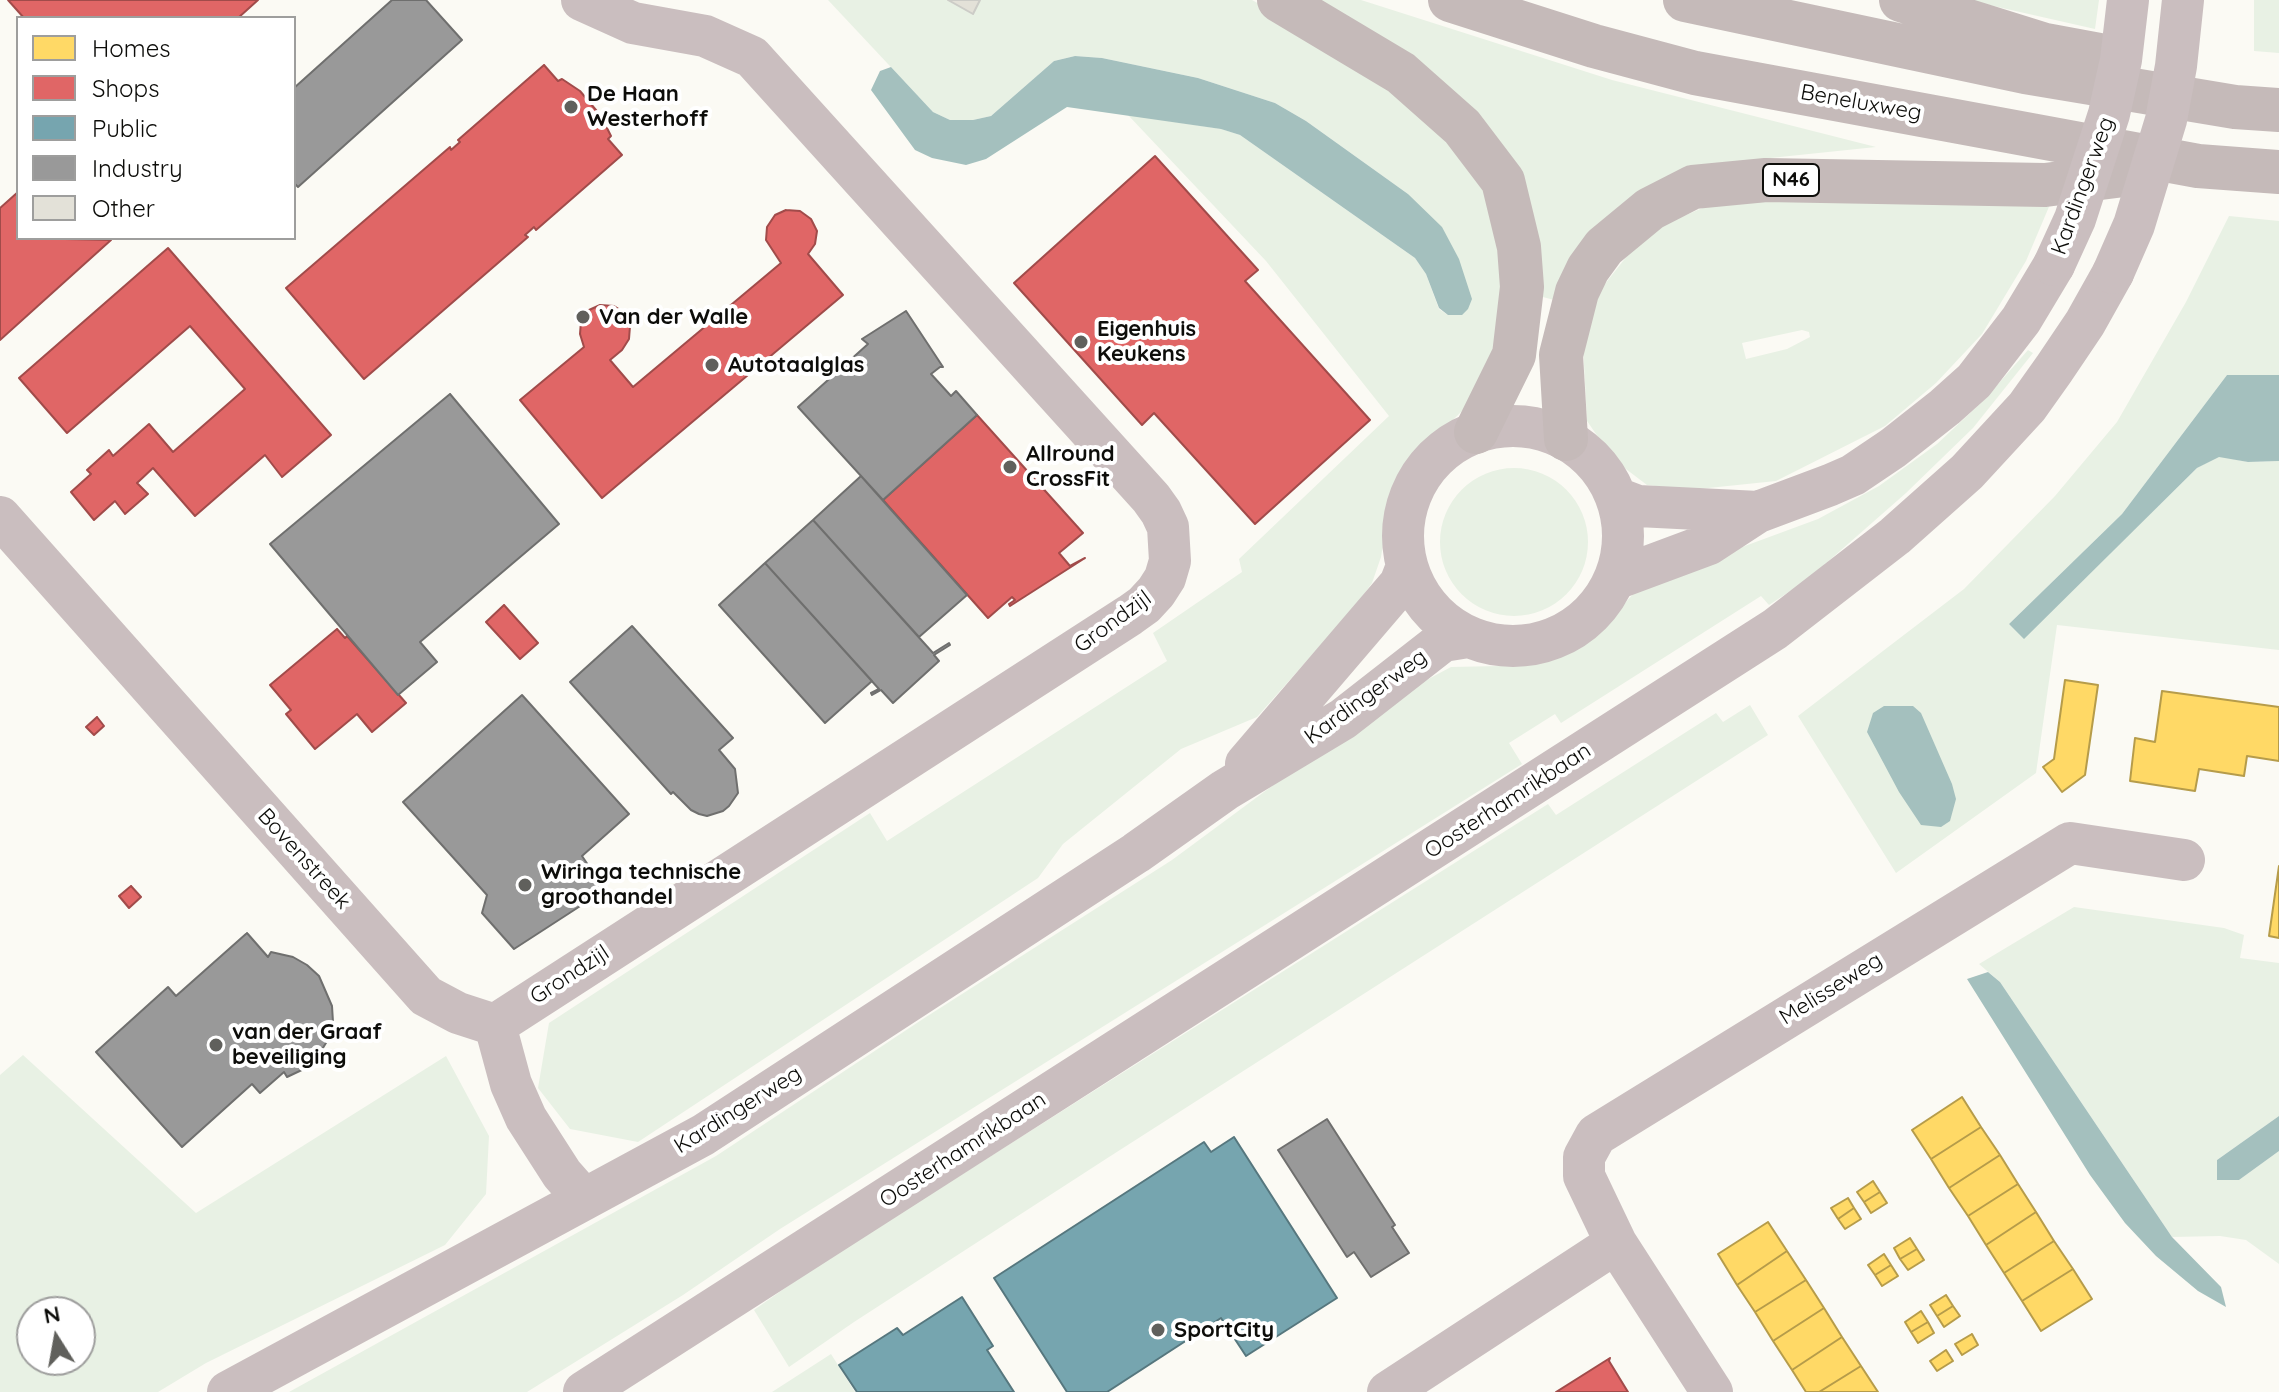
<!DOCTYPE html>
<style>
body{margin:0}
#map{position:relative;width:2279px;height:1392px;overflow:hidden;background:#fbfaf4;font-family:Quicksand,sans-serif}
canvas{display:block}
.legend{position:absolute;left:16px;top:16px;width:280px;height:224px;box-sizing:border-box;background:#fff;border:2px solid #9e9e9d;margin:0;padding:10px 14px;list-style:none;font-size:24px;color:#0d0d0a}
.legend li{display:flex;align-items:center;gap:16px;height:40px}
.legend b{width:40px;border:2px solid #9e9e9d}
.north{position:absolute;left:16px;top:1296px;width:80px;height:80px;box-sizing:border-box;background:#fff;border:2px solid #9e9e9d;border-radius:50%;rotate:349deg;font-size:22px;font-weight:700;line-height:32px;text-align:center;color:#0d0d0a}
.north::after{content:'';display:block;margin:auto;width:28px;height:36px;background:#60605c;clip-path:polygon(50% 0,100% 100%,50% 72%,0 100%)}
</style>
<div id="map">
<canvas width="2279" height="1392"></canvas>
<ul class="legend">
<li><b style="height:22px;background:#ffd966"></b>Homes</li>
<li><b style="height:22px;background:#e06666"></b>Shops</li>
<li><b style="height:22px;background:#76a5af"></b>Public</li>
<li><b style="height:22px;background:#999"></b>Industry</li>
<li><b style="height:22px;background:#e3e1d8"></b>Other</li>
</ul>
<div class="north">N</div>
</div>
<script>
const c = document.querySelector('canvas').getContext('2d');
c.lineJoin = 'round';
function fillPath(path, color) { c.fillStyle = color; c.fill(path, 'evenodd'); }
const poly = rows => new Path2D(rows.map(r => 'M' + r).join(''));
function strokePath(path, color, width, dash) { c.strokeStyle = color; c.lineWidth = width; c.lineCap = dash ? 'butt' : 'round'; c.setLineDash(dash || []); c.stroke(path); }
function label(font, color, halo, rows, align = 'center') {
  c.font = font + ' Quicksand,sans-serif'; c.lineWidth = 8; c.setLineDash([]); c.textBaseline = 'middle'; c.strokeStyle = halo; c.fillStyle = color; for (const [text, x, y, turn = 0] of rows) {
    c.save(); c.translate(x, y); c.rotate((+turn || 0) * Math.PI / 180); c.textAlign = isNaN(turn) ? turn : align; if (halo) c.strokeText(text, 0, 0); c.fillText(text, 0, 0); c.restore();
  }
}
const green = poly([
 [828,0,1252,0,1377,70,1464,150,1500,211,1510,305,1489,376,1462,411,1408,465,1390,501,1381,557,1372,583,1357,604,1257,717,1181,749,1063,844,1038,878,638,1142,570,1129,538,1088,549,1023,870,813,887,841,1167,661,1153,633,1242,572,1239,559,1389,416,1266,261,1128,115,1222,129,1240,135,1415,258,1426,274,1439,309,1448,315,1408,194,1306,121,1275,103,1198,78,1102,58,1075,56,1054,61,991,116,973,120,950,120,933,112],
 [1312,0,1361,0,1612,80,1876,147,1732,162,1558,301,1539,296,1531,224],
 [1967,0,2099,0,2095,29],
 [2254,0,2279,0,2279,53,2254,51],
 [1726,198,2051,202,2026,261,1982,334,1936,383,1885,426,1776,481,1689,490,1647,485,1614,460,1587,421,1583,346,1593,299,1646,232],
 [1802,330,1809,332,1810,337,1787,349,1746,359,1742,343],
 [2229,216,2279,221,2279,375,2227,375,2122,514,2009,624,2024,638,2197,468,2219,456,2248,462,2279,461,2279,650,2057,625,2036,773,1896,873,1798,716,1964,589,2055,496,2117,422,2186,302],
 [2028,350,2033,353,1973,428,1906,493,1807,580,1769,605,1761,596,1561,723,1555,714,1509,743,1522,764,780,1229,683,1295,527,1392,289,1392,716,1156,926,1017,1172,860,1387,701,1451,667,1499,666,1544,657,1592,640,1642,584,1818,519,1879,486,1937,444,1984,400],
 '1440 542a74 74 0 1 1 148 0a74 74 0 1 1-148 0Z',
 [1750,705,1768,735,1109,1157,854,1322,789,1367,754,1310,812,1269,1548,804,1556,815,1716,713,1723,722],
 [2074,907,2224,928,2244,935,2240,958,2279,963,2279,1116,2217,1160,2239,1180,2279,1151,2279,1264,2246,1240,2220,1236,2172,1237,2000,982,1979,964],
 [23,1055,196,1213,446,1056,489,1136,486,1194,445,1245,206,1363,158,1392,0,1392,0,1075],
 [32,1312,80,1312,80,1360,32,1360],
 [831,1354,855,1392,772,1392]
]);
const water = poly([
 [1075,56,1102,58,1198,78,1275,103,1306,121,1408,194,1442,227,1459,259,1472,299,1468,309,1462,315,1448,315,1439,308,1426,274,1415,258,1240,135,1221,129,1067,107,986,159,966,165,932,158,915,150,871,90,880,71,891,67,933,112,950,120,973,120,991,116,1054,61],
 [2227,375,2279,375,2279,461,2248,462,2219,457,2197,468,2024,639,2009,624,2122,514],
 [1884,706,1913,706,1921,713,1952,784,1956,799,1950,821,1941,827,1921,825,1899,792,1867,732,1873,713],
 [1988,972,2000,982,2172,1237,2221,1287,2226,1307,2198,1291,2156,1256,2125,1223,2090,1175,1967,979],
 [2279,1116,2279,1151,2239,1180,2217,1180,2217,1160]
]);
const homes = poly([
 [2065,680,2098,685,2085,775,2062,792,2043,767,2054,759,2065,680],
 [2162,691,2279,707,2279,761,2247,756,2244,776,2199,769,2195,791,2130,781,2135,738,2155,742,2162,691],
 [2279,866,2279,938,2269,936,2279,866],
 [1962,1097,1981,1127,1931,1159,1912,1130,1962,1097],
 [1981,1127,2000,1155,1949,1188,1931,1159,1981,1127],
 [2000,1155,2018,1184,1968,1216,1949,1188,2000,1155],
 [1873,1181,1880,1192,1864,1202,1857,1192,1873,1181],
 [2018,1184,2036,1212,1986,1245,1968,1216,2018,1184],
 [1880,1192,1887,1203,1871,1213,1864,1202,1880,1192],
 [1848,1198,1854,1208,1838,1219,1831,1208,1848,1198],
 [1854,1208,1861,1219,1845,1229,1838,1219,1854,1208],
 [2036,1212,2054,1241,2004,1273,1986,1245,2036,1212],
 [1768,1222,1787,1251,1737,1285,1718,1254,1768,1222],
 [1910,1238,1917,1249,1900,1259,1894,1248,1910,1238],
 [2054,1241,2073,1269,2022,1301,2004,1273,2054,1241],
 [1917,1249,1924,1260,1908,1270,1900,1259,1917,1249],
 [1787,1251,1806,1280,1755,1312,1737,1285,1787,1251],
 [1884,1254,1891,1265,1875,1275,1868,1265,1884,1254],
 [1891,1265,1898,1276,1882,1286,1875,1275,1891,1265],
 [2073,1269,2092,1299,2041,1331,2022,1301,2073,1269],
 [1806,1280,1824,1308,1773,1341,1755,1312,1806,1280],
 [1946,1295,1953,1306,1937,1316,1930,1305,1946,1295],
 [1953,1306,1960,1316,1944,1327,1937,1316,1953,1306],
 [1824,1308,1842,1337,1792,1370,1773,1341,1824,1308],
 [1921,1311,1928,1322,1911,1332,1905,1322,1921,1311],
 [1928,1322,1934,1333,1918,1343,1911,1332,1928,1322],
 [1972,1334,1978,1345,1962,1355,1955,1344,1972,1334],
 [1842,1337,1861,1366,1819,1392,1806,1392,1792,1370,1842,1337],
 [1946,1350,1953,1361,1937,1371,1930,1361,1946,1350],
 [1861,1366,1878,1392,1819,1392,1861,1366]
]);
const shops = poly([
 [8,0,258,0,238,18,24,18,8,0],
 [544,65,558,81,562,79,580,91,601,116,611,136,608,139,622,155,536,230,534,227,525,235,528,237,364,379,286,288,450,147,451,150,460,142,458,140,544,65],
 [1155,156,1258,270,1245,281,1370,420,1255,524,1154,413,1142,425,1014,283,1155,156],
 [18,192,18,238,111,240,0,340,0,208,18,192],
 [786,210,800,211,811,219,817,231,815,244,808,254,843,295,602,498,520,400,584,347,580,334,581,321,589,310,600,305,614,306,625,313,630,326,629,339,622,350,610,360,633,387,781,263,766,240,767,227,775,215,786,210],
 [168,248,331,435,282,477,265,455,195,516,153,468,137,483,148,494,125,514,115,501,94,520,71,492,91,474,87,470,109,450,113,456,149,424,173,452,245,389,190,326,67,433,19,378,168,248],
 [977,415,1083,533,1059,553,1070,566,1085,558,1010,606,1009,604,1015,600,1012,597,988,618,883,500,977,415],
 [504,605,538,643,520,659,486,622,504,605],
 [337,629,345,638,347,636,406,703,372,732,357,714,315,749,286,714,291,710,270,685,337,629],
 [97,717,104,726,94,735,86,727,97,717],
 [131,886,141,897,129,908,119,896,131,886],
 [1610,1358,1609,1361,1628,1392,1556,1392,1610,1358]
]);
const public = poly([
 [1234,1137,1337,1298,1246,1356,1221,1318,1107,1392,1067,1392,994,1278,1204,1142,1211,1152,1234,1137],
 [962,1297,993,1346,987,1350,1014,1392,857,1392,839,1365,897,1328,903,1335,962,1297]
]);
const industry = poly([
 [392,0,426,0,462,40,298,187,294,183,294,88,392,0],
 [906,311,943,367,940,367,931,374,951,396,956,391,977,415,883,500,798,407,868,344,862,339,906,311],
 [450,394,559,524,420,642,437,662,398,695,270,544,450,394],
 [861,476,967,595,919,637,813,520,861,476],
 [813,520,933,653,949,643,950,645,934,655,939,661,893,703,881,690,872,695,871,693,879,689,765,563,813,520],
 [765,563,872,681,825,723,719,605,765,563],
 [632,626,733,738,719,750,735,769,738,793,729,806,723,811,707,816,699,814,691,810,673,792,671,794,570,682,632,626],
 [522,695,629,814,582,856,605,890,514,949,482,913,487,895,403,802,522,695],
 [247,933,268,957,271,952,293,957,307,965,319,976,332,1006,333,1022,329,1038,318,1056,306,1068,287,1077,284,1072,260,1093,252,1084,182,1147,96,1052,168,987,176,996,247,933],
 [1327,1119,1395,1225,1392,1227,1409,1253,1371,1277,1354,1252,1347,1257,1278,1150,1327,1119]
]);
const building = poly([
 [948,0,980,0,973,14,948,0]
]);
const minor = poly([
 '1403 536a110 110 0 1 1 220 0a110 110 0 1 1-220 0Z',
 [1617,498,1638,506,1758,512],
 [0,517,426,996,458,1013,495,1025,511,1084,526,1118,562,1174,584,1199],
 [1615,579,1709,544,1758,512,1830,485,1853,475,1893,448,1945,407,1974,381,2021,320,2054,265],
 [1246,764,1400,584,1407,566],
 [495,1025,1130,615,1144,605,1156,592,1165,578,1170,561,1168,527,1161,512,1151,498,752,57,705,36,633,23,582,0],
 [228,1392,703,1135,1136,853,1225,790,1343,719,1443,641,1468,637],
 [584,1392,1775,629,1895,536,1967,472,2027,407,2054,369,2085,323,2113,273],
 [1388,1392,1616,1243],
 [1712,1392,1616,1243,1584,1176,1584,1157,1596,1135,2070,843,2184,860]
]);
const highway = poly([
 [1279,0,1401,73,1462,127,1503,181,1519,247,1522,287,1514,355,1476,432],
 [1450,0,1594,46,1695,73,2198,166,2279,172],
 [1685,0,2025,72,2235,107,2279,110],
 [1901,0,2045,45,2099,55],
 [1566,439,1561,355,1577,292,1588,269,1604,247,1650,209,1693,187,1766,180,2045,185,2124,175]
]);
const minorBridge = poly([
 [2054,265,2075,219,2109,114,2121,60,2128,0],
 [2113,273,2134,225,2166,120,2176,66,2183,0]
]);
const markers = [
 [571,107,8,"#60605c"],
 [583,317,8,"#60605c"],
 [1081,342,8,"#60605c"],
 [712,365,8,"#60605c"],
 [1010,467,8,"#60605c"],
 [525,885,8,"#60605c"],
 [216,1045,8,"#60605c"],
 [1158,1330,8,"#60605c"]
];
const shields = [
 [1791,180,56]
];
const shieldNames = [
 ["N46",1791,180]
];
const poiNames = [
 ["De Haan",587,94],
 ["Westerhoff",587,119],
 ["Van der Walle",599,317],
 ["Eigenhuis",1097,329],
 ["Keukens",1097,354],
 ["Autotaalglas",728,365],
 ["Allround",1026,454],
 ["CrossFit",1026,479],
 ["Wiringa technische",541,872],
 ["groothandel",541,897],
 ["van der Graaf",232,1032],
 ["beveiliging",232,1057],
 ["SportCity",1174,1330]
];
const streetNames = [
 ["Beneluxweg",1861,103,10],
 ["Kardingerweg",2083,186,-70],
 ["Grondzijl",1113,622,-36],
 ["Kardingerweg",1366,697,-36],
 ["Oosterhamrikbaan",1508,801,-33],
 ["Bovenstreek",304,859,48],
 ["Grondzijl",570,975,-33],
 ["Melisseweg",1831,989,-32],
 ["Kardingerweg",738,1110,-32],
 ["Oosterhamrikbaan",963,1150,-33]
];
fillPath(green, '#e8f1e4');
fillPath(water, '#a4c0be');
fillPath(homes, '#ffd966');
strokePath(homes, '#b69c4a', 2);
fillPath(shops, '#e06666');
strokePath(shops, '#a14b4a', 2);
fillPath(public, '#76a5af');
strokePath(public, '#56777e', 2);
fillPath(industry, '#999');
strokePath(industry, '#6f6f6e', 2);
fillPath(building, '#e3e1d8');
strokePath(building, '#ccccc7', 2);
strokePath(minor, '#cabebf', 42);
strokePath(highway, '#c5bab9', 44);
strokePath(minorBridge, '#cabebf', 42);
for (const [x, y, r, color] of markers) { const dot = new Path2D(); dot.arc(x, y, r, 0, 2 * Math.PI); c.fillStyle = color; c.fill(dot); strokePath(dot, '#fff', 3); }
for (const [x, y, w] of shields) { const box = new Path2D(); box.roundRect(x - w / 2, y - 16, w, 32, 6); c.fillStyle = '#fff'; c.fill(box); strokePath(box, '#0d0d0a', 2); }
label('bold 20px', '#0d0d0a', null, shieldNames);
label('bold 22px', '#0d0d0a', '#fff', poiNames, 'left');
label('22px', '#0d0d0a', '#fff', streetNames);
</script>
